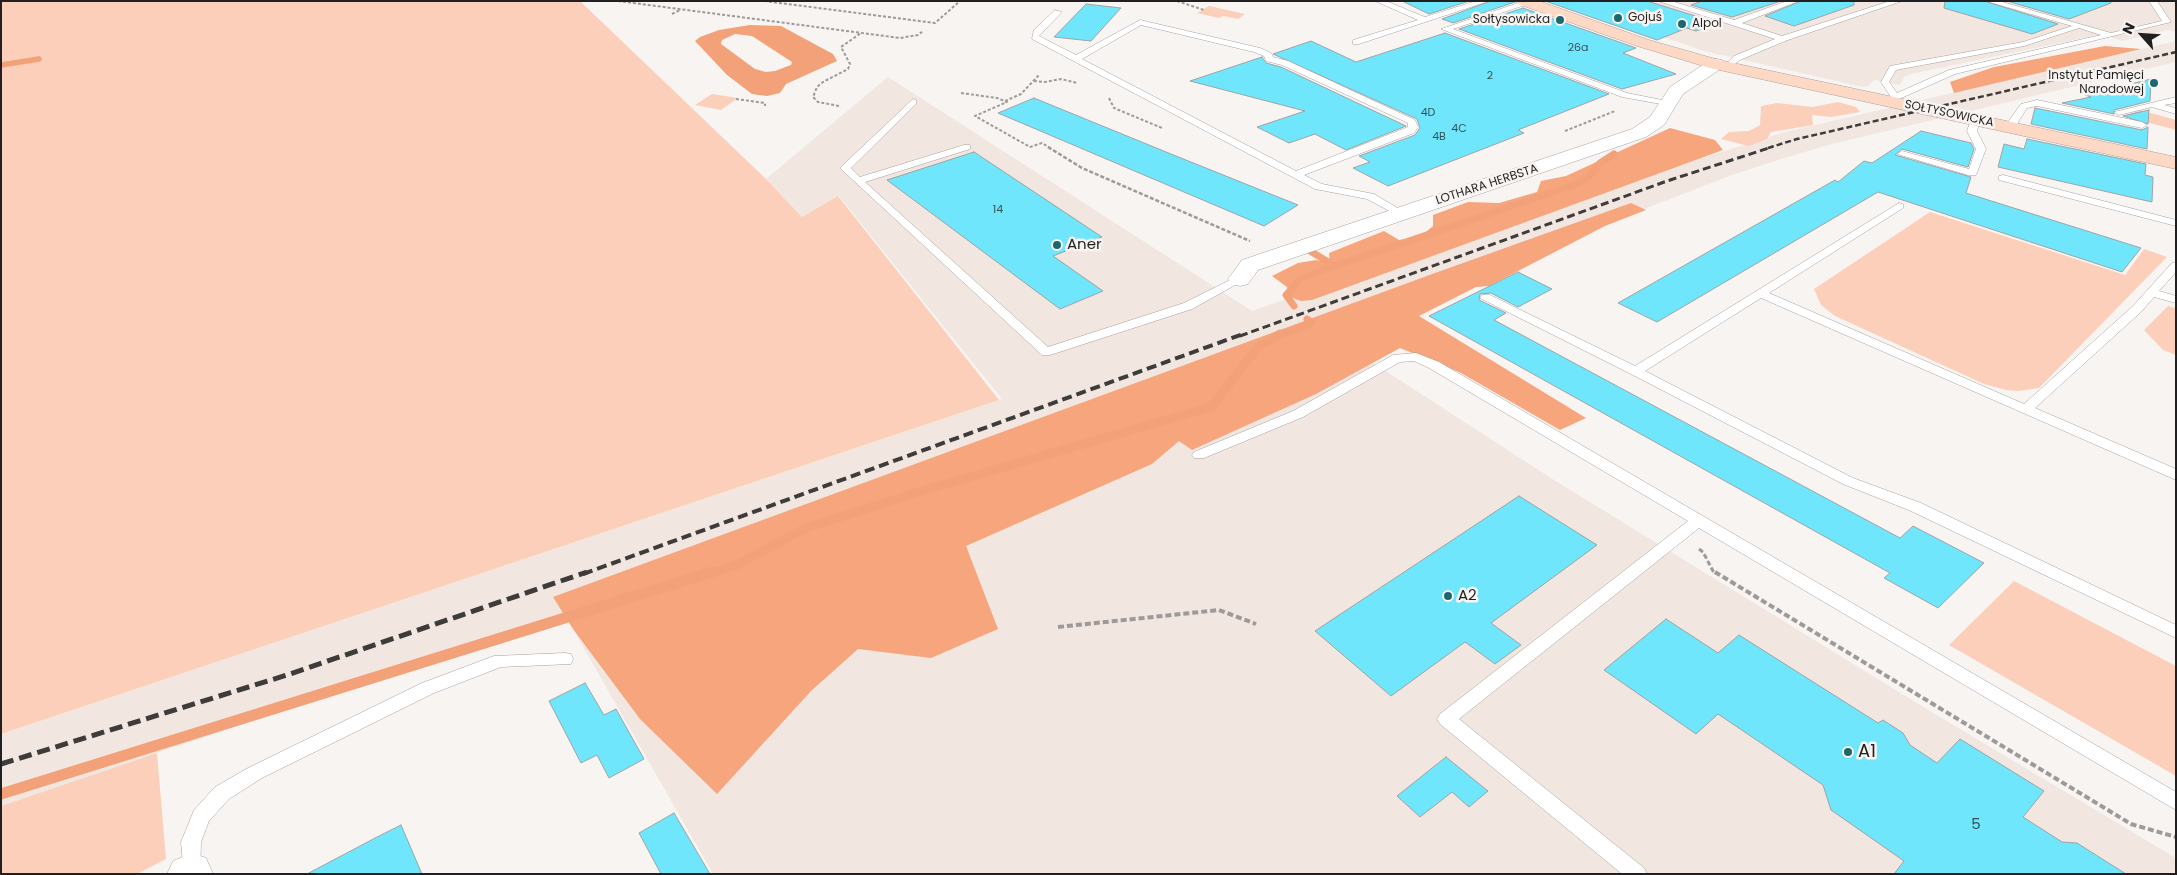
<!DOCTYPE html>
<meta charset="utf-8">
<style>
body{margin:0}
#map{position:relative;width:2177px;height:875px;overflow:hidden;background:#f8f4f2;font-family:Poppins,sans-serif}
canvas{display:block}
.frame{position:absolute;inset:0;border:2px solid #211f1f;pointer-events:none}
.north{position:absolute;left:2117px;top:10px;width:50px;height:50px;-webkit-text-stroke:4px #f8f4f2;paint-order:stroke;rotate:296deg;font-size:14px;font-weight:700;line-height:20px;text-align:center;color:#211f1f}
.north::after{content:'';display:block;margin:auto;width:18px;height:22px;background:#211f1f;clip-path:polygon(50% 0,100% 100%,50% 72%,0 100%)}
</style>
<div id="map">
<canvas width="2177" height="875"></canvas>
<div class="frame"></div>
<div class="north">N</div>
</div>
<script>
const c = document.querySelector('canvas').getContext('2d');
c.lineJoin = 'round';
function fillPath(path, color) { c.fillStyle = color; c.fill(path, 'evenodd'); }
const poly = rows => new Path2D(rows.map(r => 'M' + r).join(''));
function strokePath(path, color, width, dash) { c.strokeStyle = color; c.lineWidth = width; c.lineCap = dash ? 'butt' : 'round'; c.setLineDash(dash || []); c.stroke(path); }
function label(font, color, halo, rows, align = 'center') {
  c.font = font + ' Poppins,sans-serif'; c.lineWidth = 5; c.setLineDash([]); c.textBaseline = 'middle'; c.strokeStyle = halo; c.fillStyle = color; for (const [text, x, y, turn = 0] of rows) {
    c.save(); c.translate(x, y); c.rotate((+turn || 0) * Math.PI / 180); c.textAlign = isNaN(turn) ? turn : align; if (halo) c.strokeText(text, 0, 0); c.fillText(text, 0, 0); c.restore();
  }
}
const built = poly([
 [1557,1,2176,1,2176,32,2168,30,2122,41,2102,34,1911,74,1904,77,1900,85,1874,80,1868,86,1863,87,1704,51],
 [2176,41,2176,62,1832,144,1781,159,1729,176,1327,333,1554,480,1925,708,2176,858,2176,874,713,874,573,629,719,562,1,806,1,734,1002,399,839,196,802,217,766,179,888,77,1252,311,1591,193,1785,132]
]);
const green = poly([
 [1,1,580,1,766,179,802,217,838,196,999,400,1,734],
 [1209,6,1245,14,1238,19,1223,16,1219,18,1197,13],
 [712,94,738,98,721,110,695,105],
 [1838,102,1856,107,1860,112,1831,117,1812,115,1813,125,1771,132,1767,139,1749,146,1721,139,1729,132,1749,131,1760,125,1761,106,1777,103,1812,107],
 [2140,110,2176,120,2176,130,2124,116],
 [1930,212,2125,275,2144,249,2167,257,2039,388,2018,391,2006,390,1984,384,1835,316,1821,305,1814,289],
 [2168,306,2176,308,2176,355,2163,350,2144,330],
 [2014,581,2176,666,2176,776,1949,645],
 [157,753,166,859,137,874,1,874,1,806]
]);
const forest = poly([
 [2105,46,2141,49,1954,93,1950,82,1994,67],
 [1670,128,1715,140,1723,150,1312,300,1301,301,1290,297,1287,287,1272,276,1298,263,1316,260,1330,263,1329,253,1384,231,1399,240,1420,237,1433,226,1433,215,1468,202,1499,203,1537,192,1541,181,1566,176],
 [1631,203,1646,210,1605,226,1489,286,1476,287,1419,316,1586,418,1560,430,1461,373,1400,348,1316,394,1192,450,1179,441,1152,464,966,546,998,629,931,658,858,649,811,691,717,794,640,719,573,629,553,597,1435,273]
]);
const water = poly([
 [750,25,781,26,833,54,837,61,786,84,780,93,767,96,752,94,727,75,695,41,700,37,719,30],
 [735,34,752,36,792,62,791,65,775,71,766,72,755,69,721,44,722,40]
]);
const streamFar3 = poly([
 [1,65,39,59]
]);
const streamFar2 = poly([
 [1335,266,1577,184,1589,176,1600,163,1614,154],
 [1294,306,1286,295,1301,278,1335,266,1310,251],
 [1278,336,1312,323,1307,319]
]);
const streamFar1 = poly([
 [708,574,736,565,806,528,925,490,1211,407,1258,347,1280,334]
]);
const stream = poly([
 [1,794,712,572]
]);
const building = poly([
 [1402,1,1469,1,1429,14,1402,1],
 [1491,1,1515,2,1453,23,1442,19,1491,1],
 [1545,1,1647,1,1718,23,1696,31,1687,28,1657,40,1545,1],
 [1702,1,1781,1,1732,17,1691,5,1702,1],
 [1801,1,1854,1,1854,5,1794,26,1765,16,1801,1],
 [1945,1,1984,1,2058,24,2032,34,1944,8,1945,1],
 [2007,1,2111,1,2111,3,2069,19,2007,1],
 [1086,4,1121,8,1091,41,1054,37,1086,4],
 [1523,8,1636,48,1623,53,1676,74,1622,89,1459,29,1523,8],
 [1445,33,1609,94,1518,130,1524,133,1388,186,1353,168,1370,162,1359,156,1415,135,1420,128,1417,119,1273,54,1311,41,1356,62,1445,33],
 [1262,57,1266,63,1281,67,1406,126,1346,150,1315,134,1289,143,1257,127,1305,111,1190,81,1262,57],
 [2151,79,2150,101,2114,110,2114,114,2062,103,2091,97,2085,95,2151,79],
 [1034,98,1171,154,1298,205,1264,226,998,113,1034,98],
 [2035,108,2142,130,2148,127,2147,149,2031,124,2035,108],
 [2149,110,2148,124,2123,116,2149,110],
 [1921,131,1971,143,1974,149,1968,167,1902,149,1895,155,1971,177,1966,193,2141,248,2122,272,1878,192,1657,322,1618,303,1835,180,1838,182,1864,161,1872,163,1921,131],
 [2027,139,2146,164,2145,175,2153,177,2152,202,1998,167,2004,144,2024,149,2027,139],
 [974,152,1102,237,1053,256,1103,291,1060,309,887,180,974,152],
 [1518,272,1552,289,1518,307,1491,293,1480,294,1479,300,1506,313,1494,320,1900,538,1913,526,1984,563,1938,608,1884,578,1890,573,1429,316,1518,272],
 [1519,496,1597,545,1491,623,1521,645,1495,664,1465,642,1391,696,1315,631,1519,496],
 [1666,619,1718,653,1739,635,1878,723,1883,720,1903,733,1910,745,1937,763,1960,739,2044,791,2023,817,2062,842,2077,843,2126,874,1894,874,1904,861,1831,810,1823,785,1718,714,1696,734,1604,670,1666,619],
 [585,683,604,715,616,709,644,759,609,778,597,755,581,763,549,701,585,683],
 [1446,757,1488,791,1469,807,1452,792,1420,817,1397,796,1446,757],
 [674,813,710,874,661,874,639,833,674,813],
 [401,825,422,874,307,874,377,837,401,825]
]);
const pathFar3 = poly([
 [618,1,900,38,918,35,923,31],
 [764,1,935,23,960,1],
 [1177,1,1204,10],
 [672,14,680,10],
 [1034,81,1045,82,1061,79,1077,83],
 [961,93,997,98,1007,102,975,116,1030,147,1042,143,1050,148],
 [1109,98,1114,108,1162,128],
 [736,99,765,103,765,106],
 [1005,101,1021,94,1039,75],
 [839,106,818,102,813,97,817,87,823,82,848,69,850,64,841,47,861,33],
 [1565,131,1615,111]
]);
const pathFar2 = poly([
 [1048,147,1082,168,1250,241]
]);
const pathFar1 = poly([
 [1699,549,1703,552,1713,571,1717,574]
]);
const path = poly([
 [1715,572,2131,824,2176,837],
 [1058,627,1219,610,1256,624]
]);
const lane = poly([
 [1375,1,1386,1,1425,17,1476,1,1489,1,1359,44,1353,44,1353,40,1418,20,1375,1],
 [1524,1,1531,3,1453,29,1627,93,1672,102,1672,106,1622,97,1441,29,1524,1],
 [1658,1,1671,1,1734,20,1787,1,1799,1,1742,23,1782,36,1890,1,1902,1,1785,41,1740,60,1727,70,1723,67,1734,56,1775,39,1658,1],
 [1986,1,1999,1,2111,33,2162,21,2149,1,2157,1,2171,22,1955,74,1899,99,1896,105,1890,105,1891,97,1881,82,1890,66,2023,42,2072,26,1986,1],
 [2079,28,2101,35,1949,70,1897,93,1889,82,1896,70,2024,46,2079,28],
 [1055,10,1062,12,1039,36,1076,55,1140,20,1260,48,1271,53,1273,57,1288,61,1415,120,1418,127,1414,133,1304,175,1322,184,1374,194,1406,213,1401,216,1397,215,1367,199,1315,189,1032,39,1034,30,1055,10],
 [1141,25,1254,52,1264,56,1266,61,1282,65,1408,123,1408,127,1296,171,1082,59,1141,25],
 [2176,97,2176,103,2164,105,2176,108,2176,114,2152,107,2119,115,2114,112,2176,97],
 [913,99,916,100,916,104,851,168,860,177,964,145,970,145,970,149,865,182,1048,347,1184,303,1236,277,1244,277,1246,279,1192,309,1050,355,1042,355,840,168,913,99],
 [2037,100,2142,122,2147,125,2142,128,2037,106,2027,108,2018,122,2016,130,2010,130,2008,122,2021,104,2037,100],
 [1972,117,1980,119,1977,131,1986,149,1976,175,1968,175,1897,154,1902,151,1969,169,1976,149,1967,131,1972,117],
 [2003,175,2176,220,2176,226,1999,180,1999,176,2003,175],
 [1899,203,1903,204,1903,208,1769,293,2024,404,2133,306,2172,263,2176,262,2176,272,2159,291,2176,296,2176,303,2154,297,2141,312,2035,408,2176,469,2176,480,1761,298,1645,371,1853,478,1921,503,2176,625,2176,638,1911,511,1843,484,1631,374,1480,298,1482,295,1490,295,1635,366,1899,203],
 [1416,353,1439,362,2176,792,2176,810,1699,528,1459,719,1644,868,1647,874,1622,874,1440,724,1437,719,1440,714,1688,521,1429,368,1414,361,1400,362,1303,417,1204,458,1194,458,1192,455,1194,452,1293,411,1393,355,1416,353],
 [565,653,571,654,573,659,571,664,501,667,434,693,262,778,229,799,209,821,201,842,200,874,184,874,181,842,194,810,215,787,248,768,422,683,494,656,565,653]
]);
const street = poly([
 [1716,59,1722,60,1725,64,1722,68,1683,94,1664,125,1646,137,1258,270,1248,284,1240,286,1232,284,1228,279,1242,260,1632,129,1650,117,1670,87,1710,60,1716,59],
 [192,853,206,858,213,874,167,874,173,861,192,853]
]);
const secondary = poly([
 [1516,1,1539,1,1649,40,1719,60,2176,157,2176,169,1710,68,1637,46,1518,4,1516,1]
]);
const railFar3 = poly([
 [1768,148,1797,139,2176,52]
]);
const railFar2 = poly([
 [1240,336,1667,181,1772,147]
]);
const railFar1 = poly([
 [583,574,1243,334]
]);
const rail = poly([
 [1,764,287,675,587,572]
]);
const markers = [
 [1618,18,5,"#1d6773"],
 [1560,20,5,"#1d6773"],
 [1682,24,5,"#1d6773"],
 [2154,83,5,"#1d6773"],
 [1057,245,5,"#1d6773"],
 [1448,596,5,"#1d6773"],
 [1848,752,5,"#1d6773"]
];
const farNumbernames = [
 ["26a",1578,48],
 ["2",1490,76],
 ["4D",1428,113],
 ["4C",1459,129],
 ["4B",1439,137],
 ["14",998,210]
];
const farPoinames = [
 ["Gojuś",1628,18],
 ["Sołtysowicka",1550,20,"right"],
 ["Alpol",1692,24],
 ["Instytut Pamięci",2144,76,"right"],
 ["Narodowej",2144,90,"right"]
];
const farStreetnames = [
 ["SOŁTYSOWICKA",1949,114,12],
 ["LOTHARA HERBSTA",1487,185,-18]
];
const poiNames = [
 ["Aner",1067,245],
 ["A2",1458,596]
];
const nearNumbernames = [
 ["5",1976,825]
];
const nearPoinames = [
 ["A1",1858,752]
];
fillPath(built, '#f1e6e0');
fillPath(green, '#fccfba');
fillPath(forest, '#f6a57d');
fillPath(water, '#f2a179');
strokePath(streamFar3, '#f2a179', 5.5);
strokePath(streamFar2, '#f2a179', 7);
strokePath(streamFar1, '#f2a179', 9);
strokePath(stream, '#f2a179', 11);
fillPath(building, '#70e6fc');
strokePath(building, '#9fa3a3', 1);
strokePath(lane, '#a6a2a1', 1);
strokePath(street, '#a6a2a1', 1);
strokePath(secondary, '#a6a2a1', 1);
strokePath(pathFar3, '#9d9a99', 2, [3, 2]);
strokePath(pathFar2, '#9d9a99', 2.5, [4, 2]);
strokePath(pathFar1, '#9d9a99', 3, [5, 2.5]);
strokePath(path, '#9d9a99', 4, [6, 3]);
fillPath(lane, '#fff');
fillPath(street, '#fff');
fillPath(secondary, '#fdd8c4');
strokePath(railFar3, '#3e3c3b', 2.5, [6, 3]);
strokePath(railFar2, '#3e3c3b', 3, [8, 4]);
strokePath(railFar1, '#3e3c3b', 4, [10, 5]);
strokePath(rail, '#3e3c3b', 5, [13, 6]);
for (const [x, y, r, color] of markers) { const dot = new Path2D(); dot.arc(x, y, r, 0, 2 * Math.PI); c.fillStyle = color; c.fill(dot); strokePath(dot, '#f8f4f2', 2); }
label('11px', '#355156', null, farNumbernames);
label('12px', '#211f1f', '#f8f4f2', farPoinames, 'left');
label('12px', '#211f1f', '#f8f4f2', farStreetnames);
label('15px', '#211f1f', '#f8f4f2', poiNames, 'left');
label('15px', '#355156', null, nearNumbernames);
label('18px', '#211f1f', '#f8f4f2', nearPoinames, 'left');
</script>
